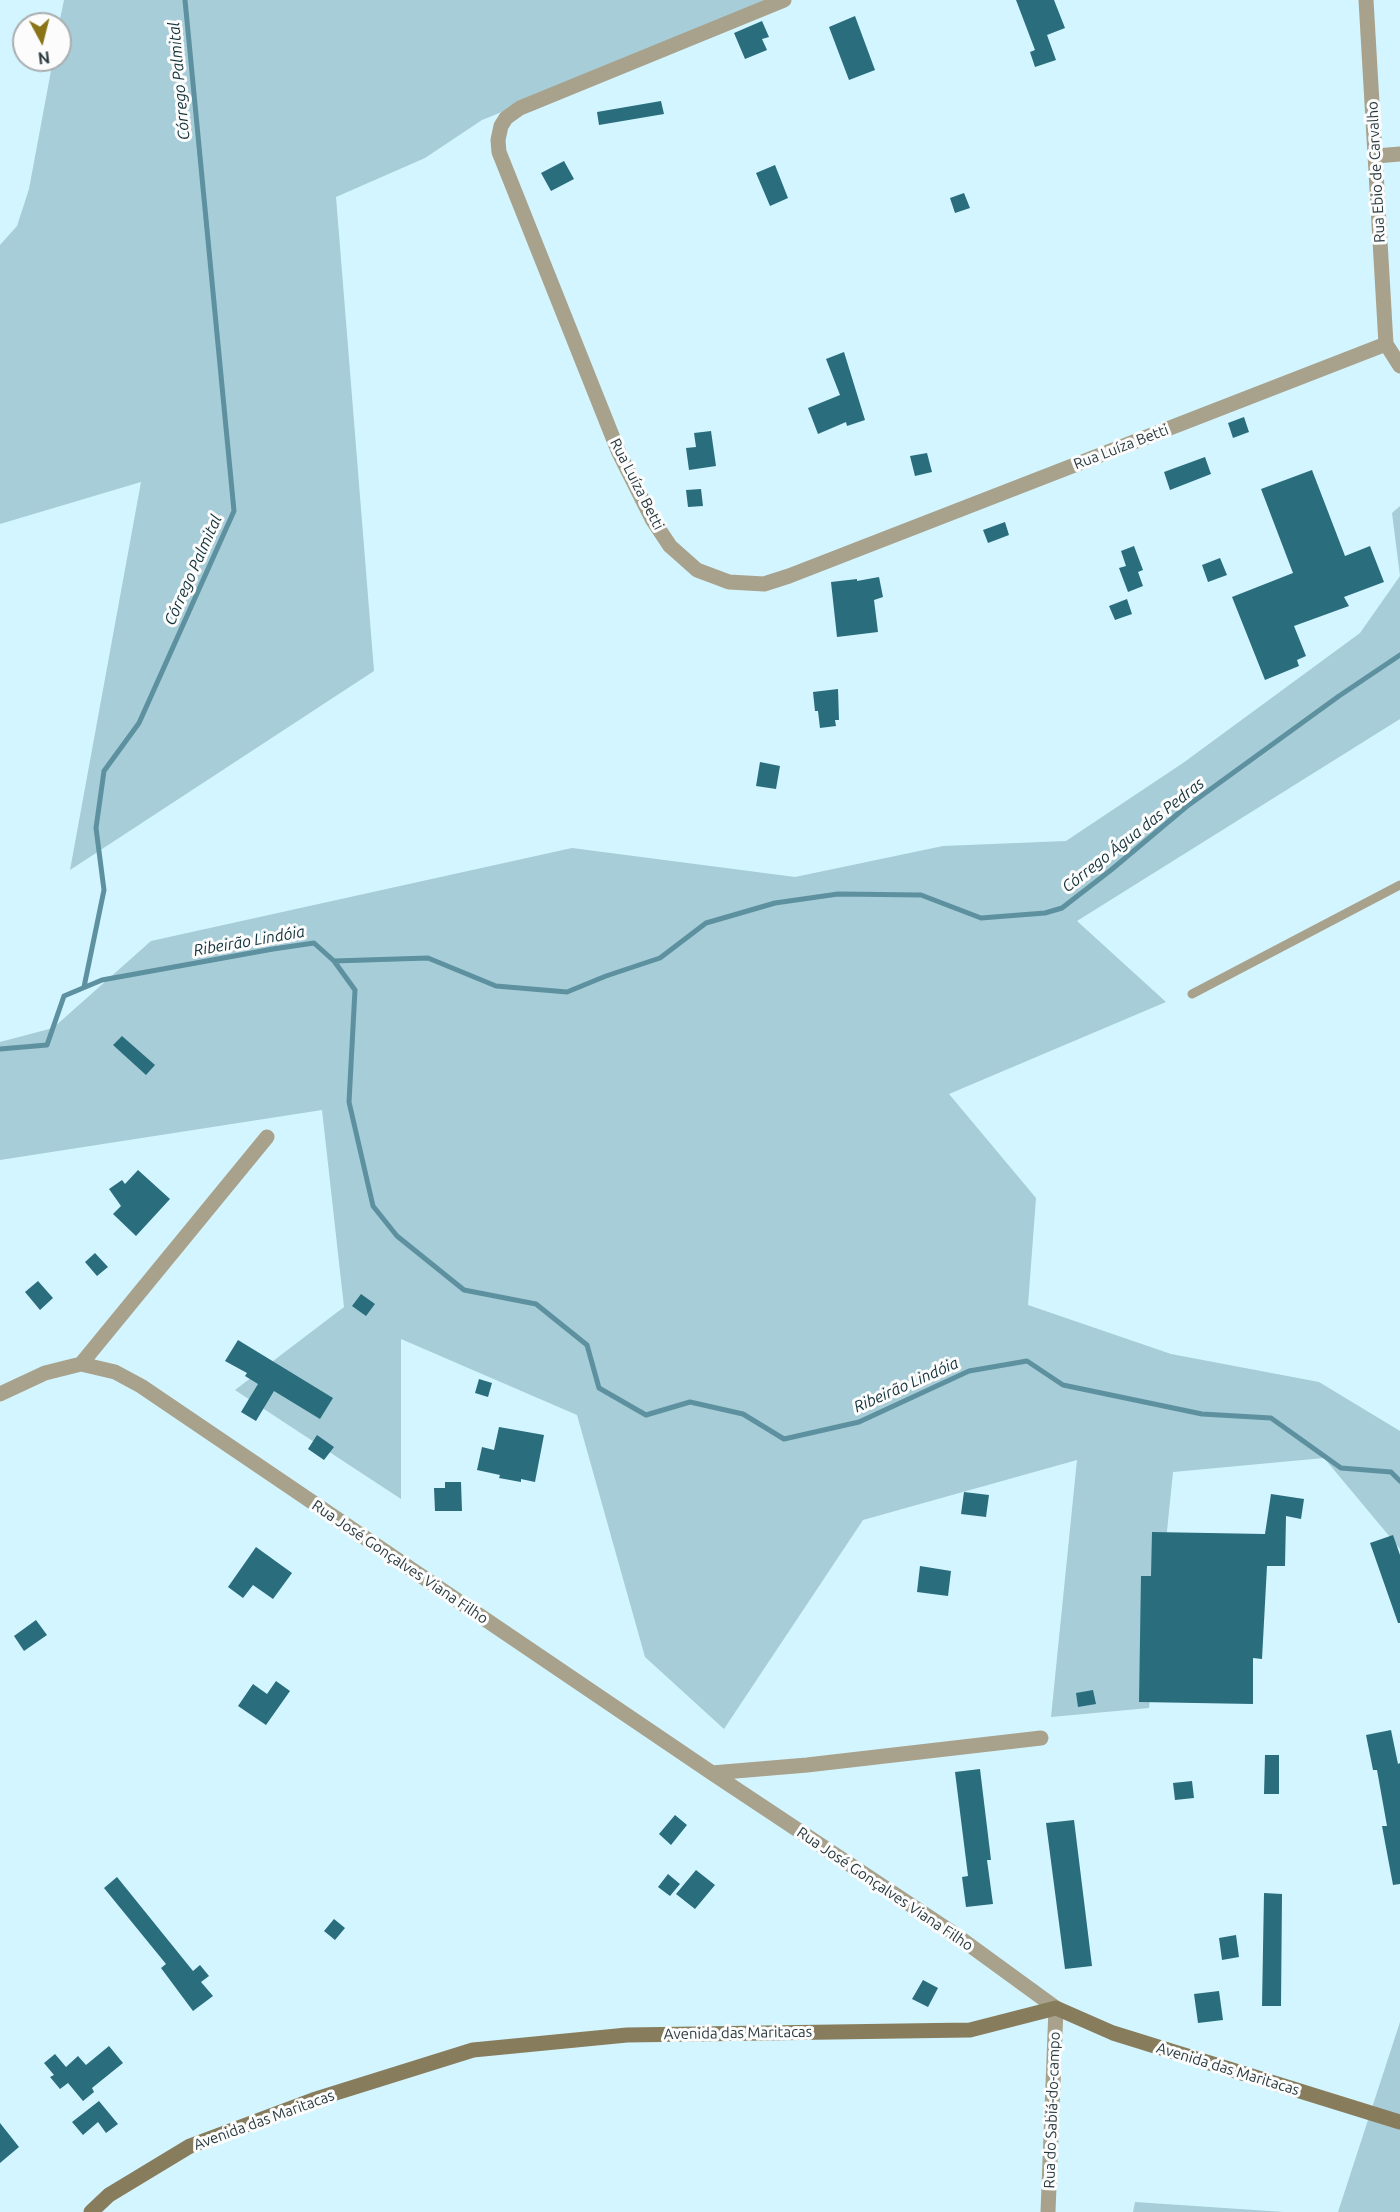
<!DOCTYPE html>
<meta charset="utf-8">
<style>
body{margin:0}
#map{position:relative;width:1400px;height:2212px;overflow:hidden;background:#d3f5ff;font-family:Ubuntu,sans-serif}
canvas{display:block}
.north{position:absolute;left:12px;top:12px;width:60px;height:60px;box-sizing:border-box;background:#fcfcfc;border:2px solid #a8aeb0;border-radius:50%;rotate:173deg;font-size:16px;font-weight:700;line-height:24px;text-align:center;color:#293a3f}
.north::after{content:'';display:block;margin:auto;width:21px;height:27px;background:#8a7417;clip-path:polygon(50% 0,100% 100%,50% 72%,0 100%)}
</style>
<div id="map">
<canvas width="1400" height="2212"></canvas>
<div class="north">N</div>
</div>
<script>
const c = document.querySelector('canvas').getContext('2d');
c.lineJoin = 'round';
function fillPath(path, color) { c.fillStyle = color; c.fill(path, 'evenodd'); }
const poly = rows => new Path2D(rows.map(r => 'M' + r).join(''));
function strokePath(path, color, width, dash) { c.strokeStyle = color; c.lineWidth = width; c.lineCap = dash ? 'butt' : 'round'; c.setLineDash(dash || []); c.stroke(path); }
function label(font, color, halo, rows, align = 'center') {
  c.font = font + ' Ubuntu,sans-serif'; c.lineWidth = 6; c.setLineDash([]); c.textBaseline = 'middle'; c.strokeStyle = halo; c.fillStyle = color; for (const [text, x, y, turn = 0] of rows) {
    c.save(); c.translate(x, y); c.rotate((+turn || 0) * Math.PI / 180); c.textAlign = isNaN(turn) ? turn : align; if (halo) c.strokeText(text, 0, 0); c.fillText(text, 0, 0); c.restore();
  }
}
const green = poly([
 [64,0,777,0,482,120,425,158,336,197,374,671,70,870,141,482,0,524,0,245,17,226,29,189,53,60,60,60,59,24],
 [1400,506,1400,719,1077,921,1166,1002,949,1094,1036,1198,1028,1305,1171,1354,1319,1382,1400,1431,1400,1549,1324,1458,1173,1472,1149,1708,1051,1717,1077,1460,863,1520,724,1729,645,1657,577,1415,401,1339,401,1499,235,1390,344,1307,322,1110,0,1160,0,1042,53,1028,151,941,572,848,795,877,943,846,1066,841,1183,763,1360,633,1400,576,1392,513],
 [1400,2022,1400,2212,1338,2212],
 [1135,2202,1284,2212,1133,2212]
]);
const stream = poly([
 [334,961,428,958,496,986,567,992,606,976,660,958,706,923,775,903,838,894,921,895,981,918,1045,913,1062,908,1111,870,1186,807,1339,696,1400,655],
 [84,987,104,890,96,828,104,771,139,723,234,511,185,0],
 [0,1049,47,1045,64,996,102,980,273,949,314,943,334,961,355,990,349,1102,373,1206,397,1236,464,1290,536,1304,587,1345,599,1388,646,1415,690,1402,743,1414,784,1439,859,1422,969,1371,1027,1361,1063,1385,1202,1414,1271,1418,1341,1468,1391,1472,1400,1481]
]);
const building = poly([
 [1016,0,1054,0,1065,28,1047,35,1056,60,1035,67,1030,52,1035,50],
 [855,16,875,70,849,80,829,27],
 [762,21,769,37,762,39,767,50,745,59,734,33],
 [661,101,664,114,599,125,597,112],
 [564,161,574,179,551,191,541,173],
 [775,165,788,198,770,206,756,173],
 [964,193,970,208,955,213,950,198],
 [844,352,865,420,847,426,846,422,818,434,808,408,840,395,826,359],
 [1244,417,1249,432,1233,438,1228,423],
 [711,431,716,466,689,470,686,448,696,447,694,433],
 [927,453,932,472,915,476,910,456],
 [1205,457,1211,474,1170,490,1164,472],
 [1312,470,1345,556,1370,546,1384,582,1344,597,1349,606,1294,626,1306,656,1297,660,1299,666,1265,680,1232,597,1293,573,1261,489],
 [701,489,703,506,688,507,686,490],
 [1005,522,1009,535,988,543,983,530],
 [1134,546,1143,570,1138,572,1143,586,1128,592,1119,568,1126,566,1121,551],
 [1220,558,1227,575,1208,582,1202,565],
 [879,577,883,597,874,600,878,632,837,637,831,582,857,579,857,581],
 [1127,599,1132,614,1115,620,1109,606],
 [838,689,839,720,835,720,836,726,820,728,818,711,815,711,813,692],
 [760,762,780,766,776,789,756,786],
 [122,1036,155,1065,146,1075,113,1045],
 [138,1170,170,1199,136,1236,113,1214,121,1206,109,1189,122,1180,125,1184],
 [95,1253,108,1267,97,1276,85,1262],
 [38,1281,53,1298,40,1310,25,1292],
 [361,1294,375,1304,366,1316,352,1306],
 [238,1340,333,1398,320,1419,274,1391,256,1421,241,1412,258,1384,245,1376,247,1373,225,1361],
 [479,1379,492,1383,488,1397,475,1393],
 [499,1427,544,1435,535,1482,521,1479,521,1482,499,1478,500,1475,477,1470,482,1447,494,1450],
 [317,1435,334,1447,324,1460,308,1449],
 [445,1482,461,1482,462,1511,435,1511,434,1488,445,1488],
 [964,1492,989,1495,986,1517,961,1514],
 [1271,1494,1304,1499,1301,1519,1286,1516,1285,1566,1267,1566,1262,1659,1253,1658,1253,1704,1139,1702,1141,1576,1151,1576,1152,1532,1265,1534],
 [1393,1535,1400,1555,1400,1623,1398,1623,1370,1543],
 [256,1547,292,1573,273,1599,253,1585,243,1598,228,1587],
 [920,1566,951,1571,948,1596,917,1592],
 [36,1620,47,1635,24,1651,14,1636],
 [276,1681,290,1691,266,1725,238,1706,253,1684,267,1694],
 [1093,1690,1096,1704,1078,1707,1076,1693],
 [1391,1730,1398,1764,1400,1763,1400,1884,1393,1885,1382,1826,1387,1826,1377,1770,1373,1770,1366,1735],
 [1265,1755,1279,1755,1279,1794,1264,1794],
 [980,1769,991,1860,987,1860,993,1904,966,1907,962,1877,968,1876,955,1772],
 [1192,1781,1194,1798,1175,1800,1173,1783],
 [675,1815,687,1825,671,1845,659,1834],
 [1074,1820,1092,1966,1065,1969,1046,1823],
 [696,1870,715,1885,695,1909,676,1894],
 [668,1874,680,1884,670,1896,658,1887],
 [117,1877,193,1971,200,1965,209,1976,201,1982,213,1996,193,2011,161,1968,166,1964,104,1888],
 [1264,1893,1282,1894,1281,2006,1262,2006],
 [334,1919,345,1928,335,1940,324,1931],
 [1236,1935,1239,1957,1222,1960,1219,1938],
 [923,1980,938,1988,928,2007,912,1999],
 [1219,1991,1223,2020,1198,2023,1194,1994],
 [109,2046,123,2063,92,2088,94,2092,83,2101,68,2083,60,2089,50,2077,54,2075,44,2063,55,2054,66,2067,78,2056,86,2065],
 [99,2101,118,2124,106,2133,98,2122,83,2135,72,2122],
 [0,2123,19,2147,0,2163]
]);
const lane = poly([
 [1192,994,1400,885]
]);
const street = poly([
 [784,0,520,108,506,118,501,126,498,140,499,152,619,453,652,519,670,546,697,570,729,582,764,584,789,576,1386,344],
 [1366,0,1386,344,1400,366],
 [1376,156,1400,154],
 [81,1364,267,1137],
 [0,1394,45,1373,81,1364,115,1372,141,1386,712,1773,953,1933,1056,2008,1048,2212],
 [712,1773,807,1765,1041,1738]
]);
const secondary = poly([
 [91,2212,109,2195,190,2146,313,2100,473,2050,627,2035,970,2030,1056,2008,1113,2033,1400,2122]
]);
const streetNames = [
 ["Rua Ebio de Carvalho",1376,172,-93],
 ["Rua Luíza Betti",1121,447,-21],
 ["Rua Luíza Betti",637,484,63],
 ["Rua José Gonçalves Viana Filho",400,1562,34],
 ["Rua José Gonçalves Viana Filho",885,1889,34],
 ["Avenida das Maritacas",738,2033,-1],
 ["Avenida das Maritacas",1228,2069,17],
 ["Rua do Sabiá-do-campo",1052,2110,-88],
 ["Avenida das Maritacas",264,2120,-20]
];
const waterNames = [
 ["Córrego Palmital",179,81,-95],
 ["Córrego Palmital",193,570,-66],
 ["Córrego Água das Pedras",1133,835,-38],
 ["Ribeirão Lindóia",249,941,-10],
 ["Ribeirão Lindóia",906,1385,-24]
];
fillPath(green, '#a7cdd8');
strokePath(stream, '#5e919f', 5);
fillPath(building, '#2a6d7d');
strokePath(lane, '#a8a28c', 9);
strokePath(street, '#a8a28c', 15);
strokePath(secondary, '#877d5d', 15);
label('15px', '#293a3f', '#fcfcfc', streetNames);
label('italic 16px', '#12323a', '#fcfcfc', waterNames);
</script>
